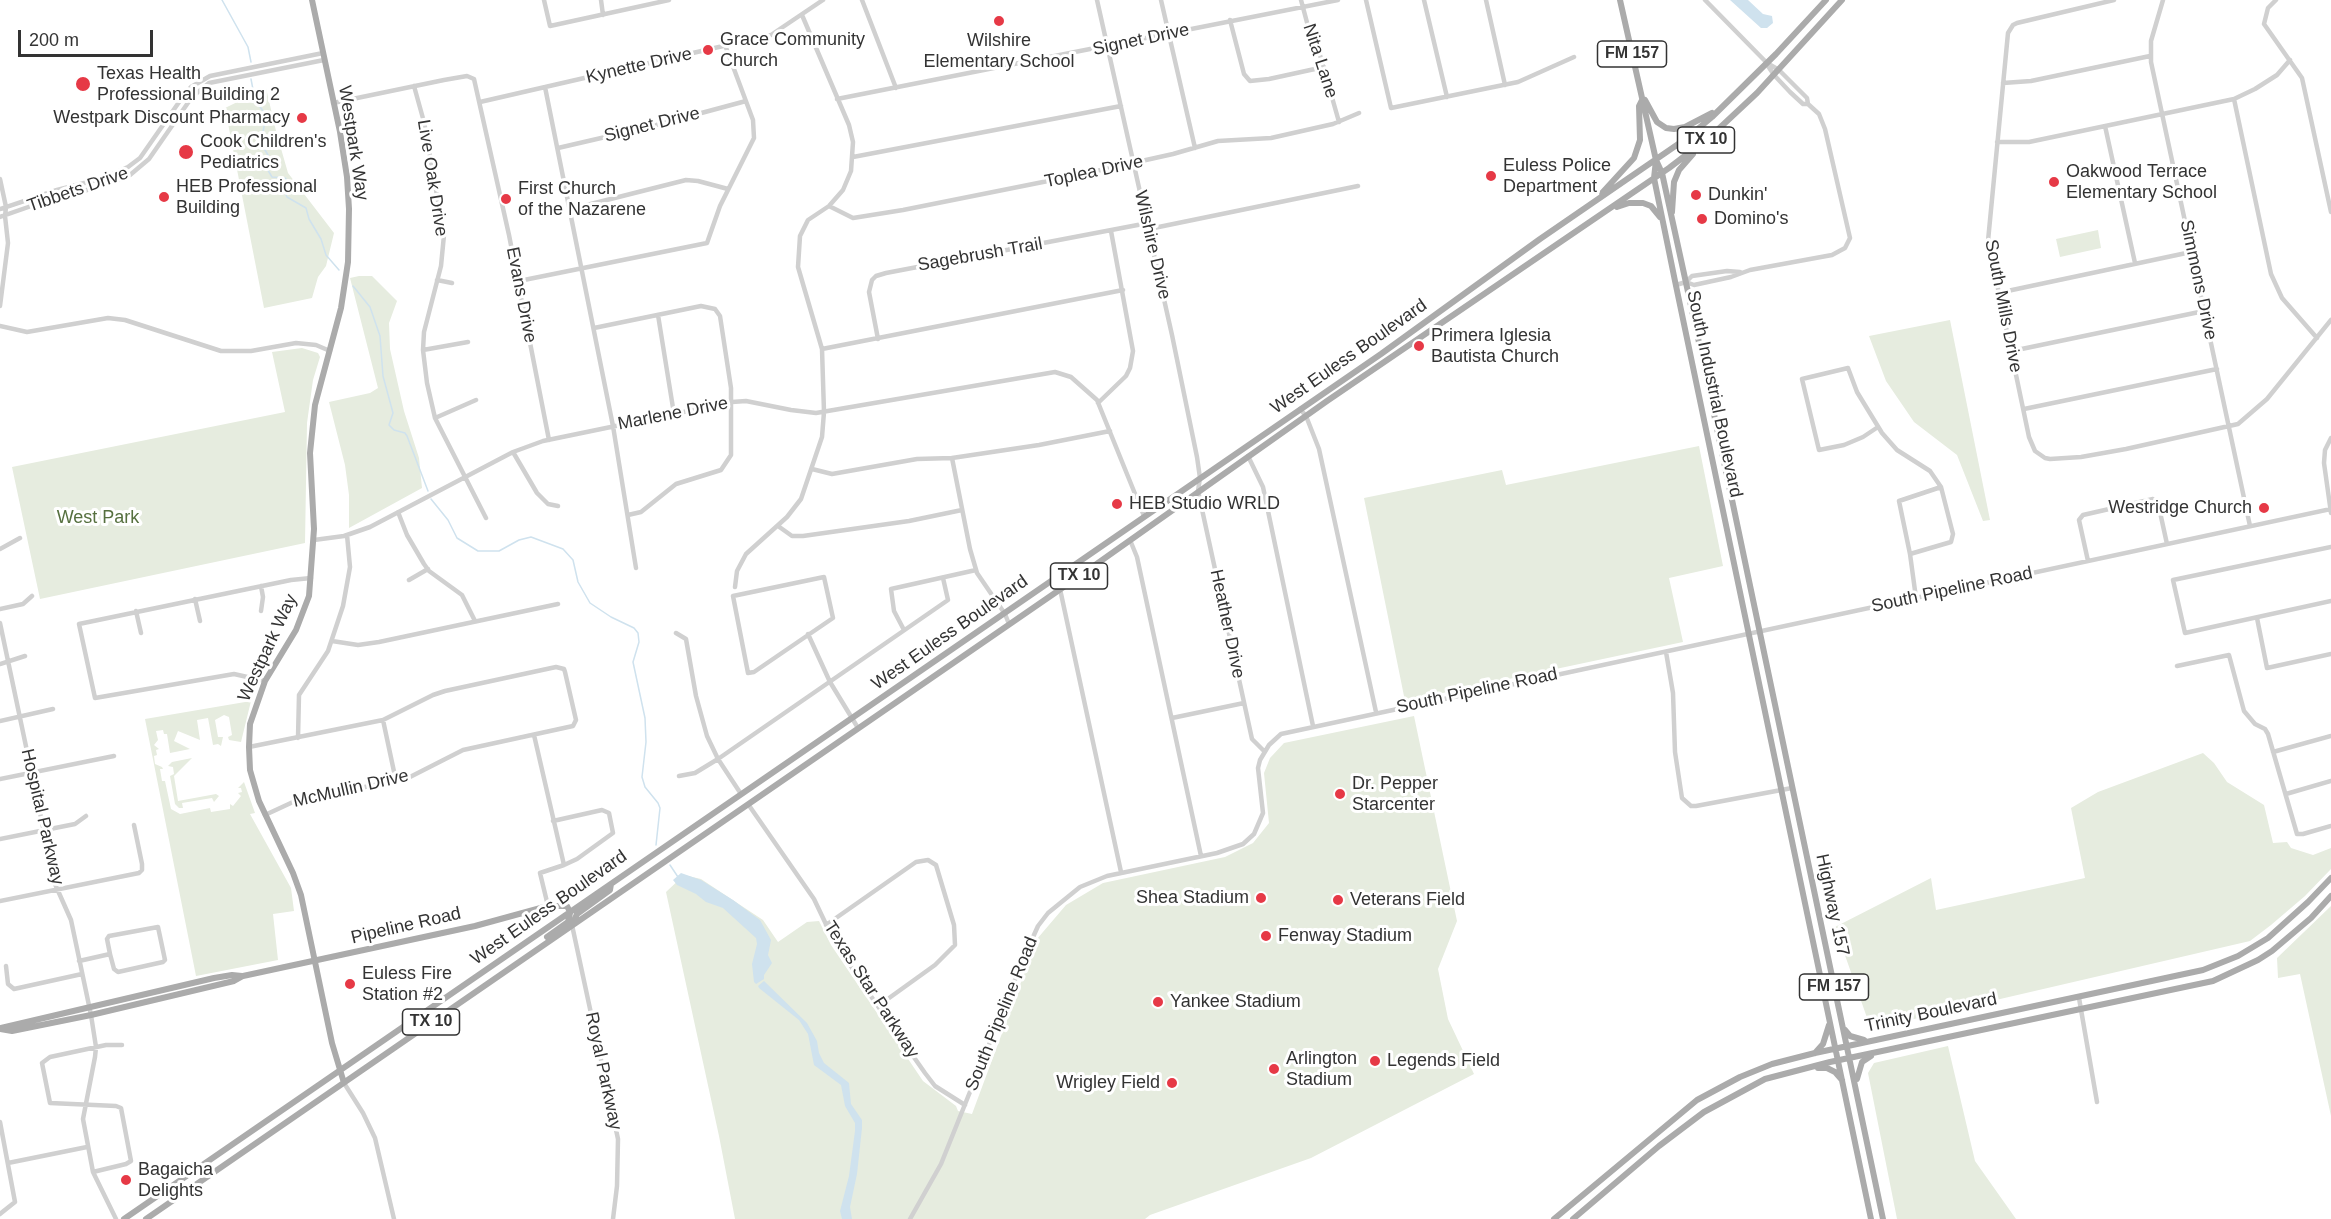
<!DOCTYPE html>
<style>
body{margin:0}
#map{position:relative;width:2331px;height:1219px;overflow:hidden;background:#fff;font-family:Helvetica,sans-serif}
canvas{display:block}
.scale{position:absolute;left:18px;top:30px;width:135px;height:27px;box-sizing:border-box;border:3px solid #333;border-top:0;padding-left:8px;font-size:18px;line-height:21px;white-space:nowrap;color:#333;-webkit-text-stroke:4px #fff;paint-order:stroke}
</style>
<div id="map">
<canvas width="2331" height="1219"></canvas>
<div class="scale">200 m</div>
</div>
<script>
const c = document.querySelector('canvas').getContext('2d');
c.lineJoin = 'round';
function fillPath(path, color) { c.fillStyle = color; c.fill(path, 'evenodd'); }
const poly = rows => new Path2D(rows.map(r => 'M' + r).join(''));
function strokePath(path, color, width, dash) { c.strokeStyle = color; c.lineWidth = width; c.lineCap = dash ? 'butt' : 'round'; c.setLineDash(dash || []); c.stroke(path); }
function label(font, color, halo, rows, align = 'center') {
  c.font = font + ' Helvetica,sans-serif'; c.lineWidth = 6; c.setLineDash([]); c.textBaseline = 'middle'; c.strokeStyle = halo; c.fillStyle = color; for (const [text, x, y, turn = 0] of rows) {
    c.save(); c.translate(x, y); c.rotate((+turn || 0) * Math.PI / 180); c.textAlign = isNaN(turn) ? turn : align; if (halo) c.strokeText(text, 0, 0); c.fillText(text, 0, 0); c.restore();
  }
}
const green = poly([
 [266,88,276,131,288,173,334,233,326,266,318,277,312,298,264,308,225,108],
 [2098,230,2101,248,2060,257,2056,239],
 [359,276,372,276,397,301,389,323,390,349,404,411,419,458,422,488,349,528,349,495,345,465,329,402,370,393,378,388,350,278],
 [1950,320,1990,520,1983,521,1957,455,1914,422,1886,381,1869,336],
 [302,348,318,353,320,357,313,380,307,423,305,543,40,599,12,467,285,412,272,352],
 [1699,446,1723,566,1669,578,1683,642,1405,701,1364,498,1502,470,1506,485],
 [251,701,241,742,229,740,228,737,232,735,229,717,224,715,215,720,218,737,223,737,221,746,218,744,213,745,208,718,197,720,200,740,178,731,174,741,190,749,170,753,167,734,164,734,163,730,156,731,158,740,154,745,159,749,156,750,157,755,154,756,155,764,162,767,163,769,160,769,162,781,165,781,171,809,180,814,210,808,211,812,230,809,230,804,233,806,241,796,238,793,242,792,241,788,238,788,244,782,255,813,250,814,291,888,294,911,273,914,278,960,196,976,145,719],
 [1414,716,1457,921,1438,969,1448,1019,1474,1074,1311,1158,1150,1215,1145,1219,735,1219,719,1136,666,892,684,875,701,879,763,920,778,942,807,922,819,921,831,945,923,1081,956,1106,958,1111,972,1114,1037,939,1066,905,1103,883,1225,857,1253,843,1269,823,1264,773,1270,758,1284,743],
 [2203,753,2214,763,2227,782,2264,805,2273,843,2287,842,2291,848,2313,855,2331,848,2331,869,2305,896,2271,925,2250,941,1871,1029,1835,927,1931,878,1936,910,2085,878,2071,808,2098,792],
 [192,758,174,776,178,801,216,794,219,796,214,802,212,798,182,803,183,808,179,808,175,804,170,776,174,774,173,767,168,766,172,762],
 [2331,906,2331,1116,2300,974,2278,978,2277,958],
 [1948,1046,1975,1161,2016,1219,1897,1219,1868,1073,1874,1063]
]);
const water = poly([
 [1730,0,1748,0,1763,14,1772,16,1773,23,1767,28,1761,28],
 [681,873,701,880,733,900,760,920,771,940,768,955,772,963,764,975,764,979,756,984,754,982,752,964,757,944,756,938,723,908,706,902,696,894,677,885,673,880],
 [764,981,807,1023,817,1041,819,1053,824,1063,849,1083,851,1104,862,1120,862,1128,857,1174,850,1207,852,1219,842,1219,840,1211,849,1176,855,1131,855,1123,845,1106,841,1085,814,1065,808,1034,799,1020,759,988,758,986]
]);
const stream = poly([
 [222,0,248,47,251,62],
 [251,79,255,100,266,115,262,138,262,145,268,155,266,167,272,177,285,178,288,181,285,193,287,197,306,208,309,219,321,239,326,255,339,270],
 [353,286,370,307,380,336,383,376,393,413,389,425,394,430,405,433,407,436,428,491],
 [431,499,448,520,457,538,478,551,499,551,519,540,531,537,563,549,573,560,578,582,590,603,611,617,634,628,638,633,639,642,633,662,645,718,646,742,642,777,645,787,658,803,660,808,656,845],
 [670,865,678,877]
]);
const minor = poly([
 [544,0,550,26,669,0],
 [601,0,603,15],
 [862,0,896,88],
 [1097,0,1172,335,1197,457,1200,478,1198,491,1252,739,1264,751],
 [1161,0,1195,148],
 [1301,0,1309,30,1318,48,1339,122],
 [1366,0,1391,108,1518,82,1574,57],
 [1424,0,1447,97],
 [1486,0,1505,85],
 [2114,0,2017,23,2013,25,2008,33,1988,241,2029,437,2035,451,2045,458,2050,459,2081,457,2126,449,2238,424,2267,399,2331,320],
 [2163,0,2151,41,2151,62,2250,526],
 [2276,0,2268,8,2264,24,2302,78,2331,212],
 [1230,20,1244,74,1250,81,1269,79,1324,67],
 [1768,66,1774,75,1790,92,1803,104,1808,104],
 [2003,83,2031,81,2150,56],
 [414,86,424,122,444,235,441,266,424,332,423,350,427,383,435,418,486,518],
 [545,87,613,426,636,568],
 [837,99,1338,0],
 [2234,99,2271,274,2282,298,2317,338],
 [480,102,771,35,823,0],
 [333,103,444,80,467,76,474,79,509,235,549,440],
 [2105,126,2135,263],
 [1997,142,2029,142,2234,99,2255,89,2277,75,2290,60],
 [558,148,653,126,746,101],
 [853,157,1121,106],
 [0,179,6,207,5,216,8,243,0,306],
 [829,206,853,218,903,210,1083,174,1173,154,1218,141,1271,138,1333,124,1359,113],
 [0,209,57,190,104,178,128,167,140,158,184,95,191,87,210,76,323,53],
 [571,209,686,180,698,181,728,189],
 [0,217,37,204,112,183,130,175,149,159,192,97,209,83,324,60],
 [1149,229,1358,186],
 [437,280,452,283],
 [519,281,707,243,720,206,754,138,753,120,725,45],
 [1686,282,1694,285,1731,277,1750,270,1832,255,1845,248,1850,238,1825,129,1819,114,1808,104,1807,98,1779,70,1767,63,1705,0],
 [1676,285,1686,282,1692,276,1727,271,1740,272],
 [1998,293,2191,252],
 [658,315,674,414],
 [0,326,27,332,108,318,125,320,221,351,251,351,296,343,316,345,330,351],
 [594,328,701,306,715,309,720,316,731,388,731,455,721,470,676,484,641,512,628,515],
 [878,339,869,292,872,280,876,276,886,273,1148,223],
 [822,349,1123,290],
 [423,350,468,342],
 [2012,351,2204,311],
 [1098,403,1126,376,1130,368,1133,351,1111,231],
 [1300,409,1306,416,1319,449,1376,712],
 [2024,409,2217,369],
 [435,418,476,400],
 [1878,427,1863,437,1844,445,1819,450,1802,379,1848,368,1857,392,1882,433,1897,450,1930,471,1941,487,1953,534,1951,542,1910,554],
 [2331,438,2325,450,2324,463,2331,513],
 [513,452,537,493,548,504,558,506],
 [1248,456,1263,487,1313,726],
 [952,458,970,549,977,573,1005,614,1009,624],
 [812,469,832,474,917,459,952,458,1039,445,1110,431],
 [398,512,407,535,424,564,429,571,462,595,475,621],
 [778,526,792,536,803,536,909,521,962,510],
 [314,540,344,536,370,527,513,452,543,441,732,402,746,401,791,410,816,413,1055,372,1071,377,1097,400,1144,516],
 [1130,540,1137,557,1201,856],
 [2331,547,2173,580,2185,633,2331,601],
 [0,549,20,538],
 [2088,561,2079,520,2083,515,2153,499,2158,503,2167,544],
 [824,577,833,618,754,672,748,673,733,596,824,577],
 [409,580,428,569],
 [1054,580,1060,589,1121,872],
 [261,586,263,597,261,611],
 [735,587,737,571,746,554,787,517,801,499,822,437,824,412,822,349,798,267,800,236,808,220,829,206,843,190,851,171,853,142,849,125,802,15],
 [1916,598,1910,554,1899,501,1941,487],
 [195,599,200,621],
 [0,609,23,604,32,596],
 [136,611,141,633],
 [2257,618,2267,668,2331,654],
 [0,623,55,884,71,920,91,1015,96,1047,95,1057,83,1119,93,1172,116,1219],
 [904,630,894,611,891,589,976,570],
 [676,633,686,639,696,696,707,736,718,759,741,794],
 [808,634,830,682,858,728],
 [332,641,358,645,379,642,558,604],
 [1666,652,1673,693,1675,752,1682,798,1691,806,1696,806,1792,788],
 [0,664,25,656],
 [2177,666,2229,655,2244,711,2255,724,2265,729,2268,734,2297,834,2303,834,2331,826],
 [265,681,234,674,95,698,79,624,291,580,311,578],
 [1172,718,1244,703],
 [383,720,396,781],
 [0,721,53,709],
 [534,735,564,865],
 [298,738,299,695,328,651,343,606,350,567,347,535],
 [249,747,383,720,433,695,445,691,556,667,564,669,565,672,576,720,573,726,463,750,408,778,293,802,265,815],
 [2273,752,2331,736],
 [679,776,695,773,718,759,948,600,943,578],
 [0,779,114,756],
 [2286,794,2331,781],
 [748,804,814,899,833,939,868,992,925,1073,935,1086,965,1105],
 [0,839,75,824,86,816],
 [0,901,139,873,142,870,142,864,134,825],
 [548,906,540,873,564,865,577,859,613,833,609,813,602,810,553,821],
 [572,925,618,1139,617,1186,613,1219],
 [826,925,916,862,928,860,936,865,954,925,955,945,935,965,878,1006],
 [79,961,110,954,107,939,109,936,158,927,165,960,163,962,118,972,114,969,110,954],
 [6,966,8,984,14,989,82,974],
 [2079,998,2097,1102],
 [344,1083,363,1113,375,1138,394,1219],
 [0,1122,15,1202,0,1214],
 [8,1163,87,1147],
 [93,1172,126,1164,131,1161,121,1108,116,1106,50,1103,42,1063,50,1057,106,1045,122,1045],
 [910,1219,941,1164,1025,955,1038,926,1048,913,1080,887,1107,876,1217,853,1243,844,1254,834,1263,813,1258,768,1260,760,1269,745,1281,734,2331,509]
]);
const major = poly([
 [312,0,340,132,347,177,349,209,348,262,341,308,315,405,310,453,314,529,309,596,296,630,265,681,250,724,249,747,250,770,259,801,293,873,301,895,332,1043,344,1083],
 [1620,0,1656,160,1662,173,1697,333,1883,1219],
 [1645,100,1657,122,1666,128,1674,129,1685,127,1712,113],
 [1656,160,1654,178,1675,281,1871,1219],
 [1602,193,1634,158,1640,140,1639,106,1642,100],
 [1617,207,1629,203,1643,203,1651,206,1660,217],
 [1672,212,1674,182,1679,170,1693,154],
 [573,923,577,914,610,890,611,884],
 [547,937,568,922,570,913],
 [1,1028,214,978,232,975,242,976],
 [0,1029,12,1031,91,1015,234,981,243,976,475,926,548,906,567,906,570,912],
 [1845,1030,1850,1036,1864,1040],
 [1815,1053,1823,1044,1829,1025],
 [1818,1068,1827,1068,1835,1072,1842,1080],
 [1857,1079,1862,1062,1871,1056],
 [124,1219,1381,354,1540,239,1687,138,1712,117,1776,54,1826,0],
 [146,1219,1081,575,1327,401,1669,168,1711,136,1757,93,1842,0],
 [1554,1219,1697,1100,1740,1077,1772,1064,1815,1053,2203,970,2238,956,2268,938,2308,902,2331,878],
 [1573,1219,1659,1146,1704,1112,1765,1079,1830,1062,2213,981,2258,960,2272,951,2311,918,2331,896]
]);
const markers = [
 [999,21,6,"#e63946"],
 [708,50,6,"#e63946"],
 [83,84,8,"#e63946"],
 [302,118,6,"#e63946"],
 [186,152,8,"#e63946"],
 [1491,176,6,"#e63946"],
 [2054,182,6,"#e63946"],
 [1696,195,6,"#e63946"],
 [164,197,6,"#e63946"],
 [506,199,6,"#e63946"],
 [1702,219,6,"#e63946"],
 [1419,346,6,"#e63946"],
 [1117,504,6,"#e63946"],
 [2264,508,6,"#e63946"],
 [1340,794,6,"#e63946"],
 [1261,898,6,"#e63946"],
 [1338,900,6,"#e63946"],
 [1266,936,6,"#e63946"],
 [350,984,6,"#e63946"],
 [1158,1002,6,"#e63946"],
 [1375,1061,6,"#e63946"],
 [1274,1069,6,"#e63946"],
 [1172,1083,6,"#e63946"],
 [126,1180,6,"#e63946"]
];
const shields = [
 [1632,54,69],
 [1706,140,57],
 [1079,576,57],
 [1834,987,69],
 [431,1022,57]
];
const shieldNames = [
 ["FM 157",1632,54],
 ["TX 10",1706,140],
 ["TX 10",1079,576],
 ["FM 157",1834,987],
 ["TX 10",431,1022]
];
const poiNames = [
 ["Grace Community",720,40],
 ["Church",720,61],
 ["Wilshire",999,41,"center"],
 ["Elementary School",999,62,"center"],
 ["Texas Health",97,74],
 ["Professional Building 2",97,95],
 ["Westpark Discount Pharmacy",290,118,"right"],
 ["Cook Children's",200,142],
 ["Pediatrics",200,163],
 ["Euless Police",1503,166],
 ["Department",1503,187],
 ["Oakwood Terrace",2066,172],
 ["Elementary School",2066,193],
 ["HEB Professional",176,187],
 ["Building",176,208],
 ["First Church",518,189],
 ["of the Nazarene",518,210],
 ["Dunkin'",1708,195],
 ["Domino's",1714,219],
 ["Primera Iglesia",1431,336],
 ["Bautista Church",1431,357],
 ["HEB Studio WRLD",1129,504],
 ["Westridge Church",2252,508,"right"],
 ["Dr. Pepper",1352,784],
 ["Starcenter",1352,805],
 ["Shea Stadium",1249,898,"right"],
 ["Veterans Field",1350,900],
 ["Fenway Stadium",1278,936],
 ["Euless Fire",362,974],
 ["Station #2",362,995],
 ["Yankee Stadium",1170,1002],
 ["Arlington",1286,1059],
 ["Stadium",1286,1080],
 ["Legends Field",1387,1061],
 ["Wrigley Field",1160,1083,"right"],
 ["Bagaicha",138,1170],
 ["Delights",138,1191]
];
const streetNames = [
 ["Signet Drive",1141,40,-12],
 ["Nita Lane",1320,61,72],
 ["Kynette Drive",639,66,-13],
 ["Signet Drive",652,125,-14],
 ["Westpark Way",353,143,81],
 ["Toplea Drive",1094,172,-12],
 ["Live Oak Drive",432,178,81],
 ["Tibbets Drive",78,190,-19],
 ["Wilshire Drive",1152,245,77],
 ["Sagebrush Trail",980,255,-10],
 ["Simmons Drive",2198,280,78],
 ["Evans Drive",521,295,79],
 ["South Mills Drive",2003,306,79],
 ["West Euless Boulevard",1349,357,-35],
 ["South Industrial Boulevard",1714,394,78],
 ["Marlene Drive",673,414,-11],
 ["South Pipeline Road",1952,590,-12],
 ["Heather Drive",1227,624,78],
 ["West Euless Boulevard",950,633,-35],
 ["Westpark Way",268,648,-65],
 ["South Pipeline Road",1477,691,-12],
 ["McMullin Drive",351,789,-13],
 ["Hospital Parkway",42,817,77],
 ["Highway 157",1832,905,78],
 ["West Euless Boulevard",549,908,-35],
 ["Pipeline Road",406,926,-13],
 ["Texas Star Parkway",871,990,57],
 ["Trinity Boulevard",1931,1013,-12],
 ["South Pipeline Road",1002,1014,-68],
 ["Royal Parkway",603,1071,78]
];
const parkNames = [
 ["West Park",98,518]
];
fillPath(green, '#e6ecdf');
fillPath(water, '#cfe2ee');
strokePath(stream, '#cfe2ee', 1.5);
strokePath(minor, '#d0d0d0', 4.5);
strokePath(major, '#ababab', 6);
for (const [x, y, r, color] of markers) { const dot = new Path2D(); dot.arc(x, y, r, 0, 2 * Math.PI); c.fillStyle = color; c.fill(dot); strokePath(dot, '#fff', 2); }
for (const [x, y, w] of shields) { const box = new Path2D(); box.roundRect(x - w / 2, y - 13, w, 26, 4.5); c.fillStyle = '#fff'; c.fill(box); strokePath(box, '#333', 1.5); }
label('bold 16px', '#333', null, shieldNames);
label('18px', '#333', '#fff', poiNames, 'left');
label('18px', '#333', '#fff', streetNames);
label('18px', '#56703f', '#fff', parkNames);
</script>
